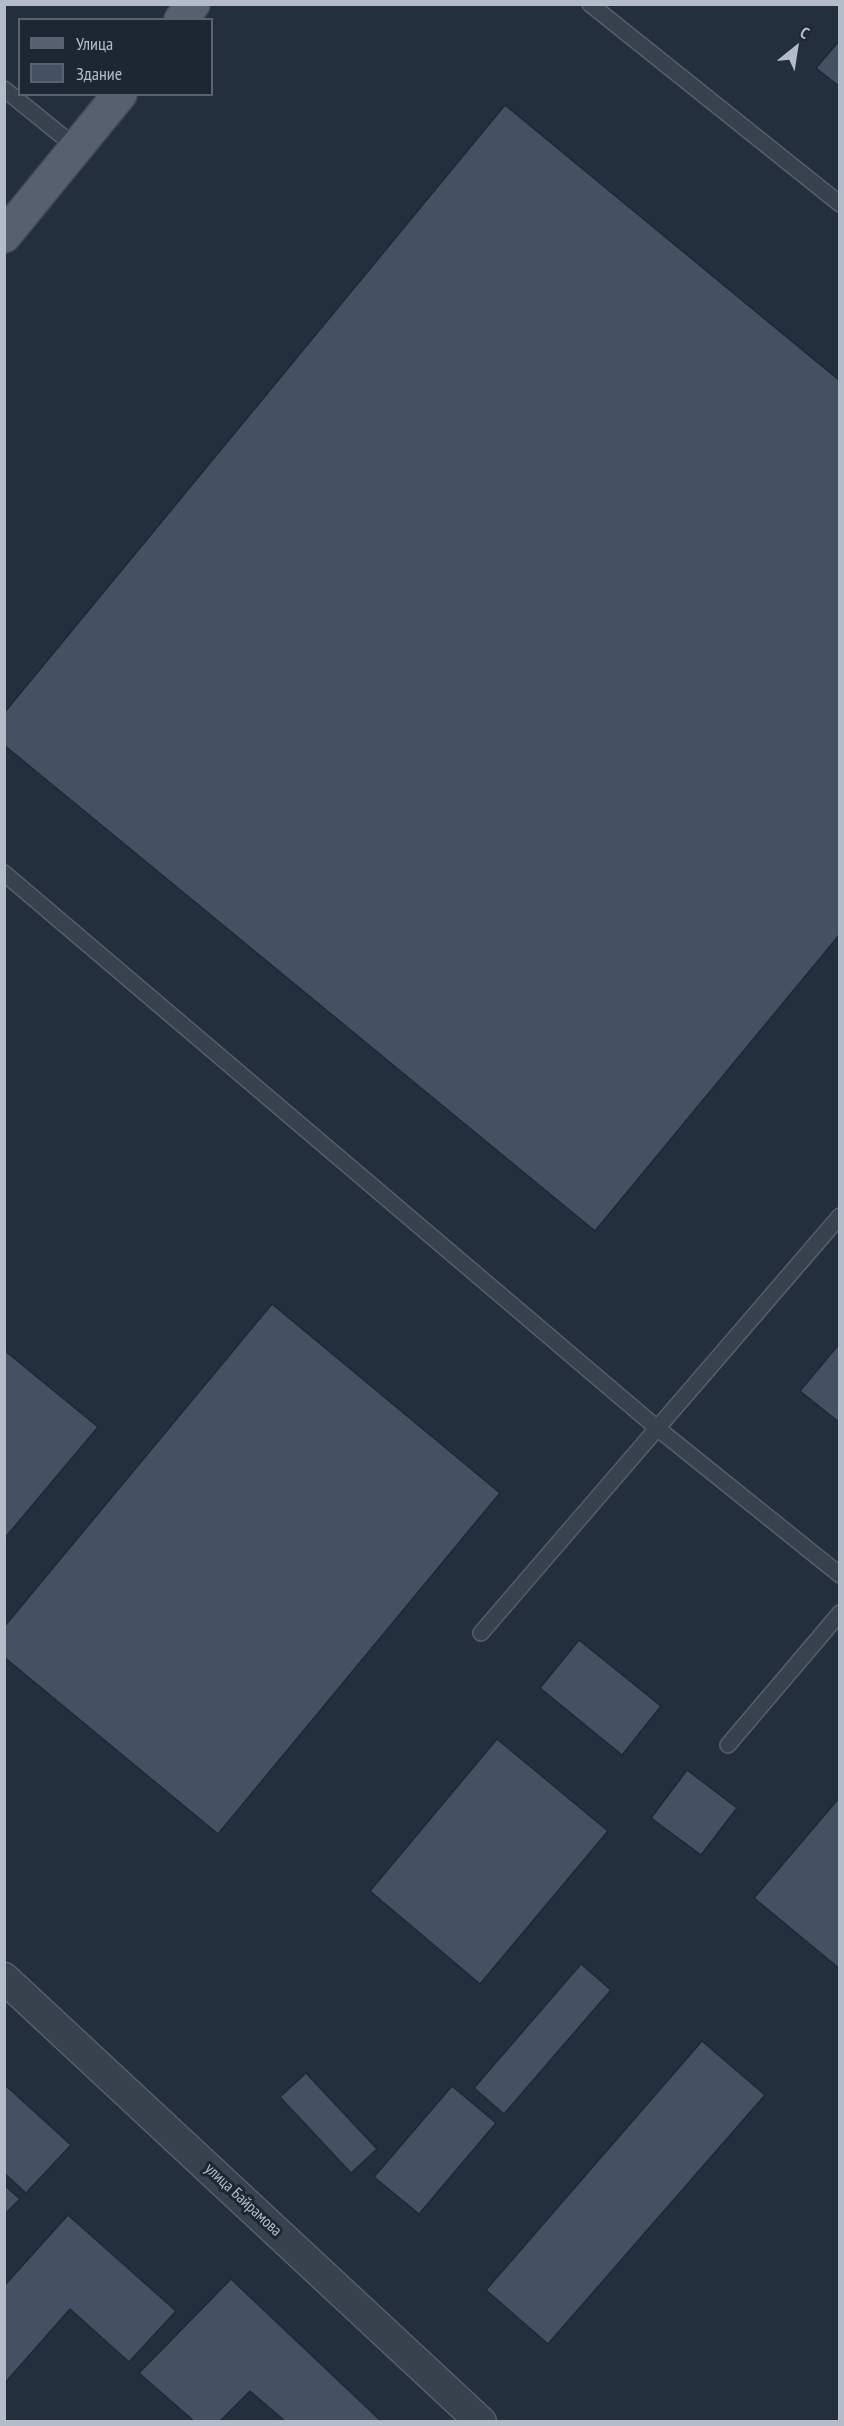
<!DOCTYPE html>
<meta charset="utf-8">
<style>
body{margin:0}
#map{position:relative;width:844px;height:2426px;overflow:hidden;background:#242f3e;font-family:"PT Sans Narrow",sans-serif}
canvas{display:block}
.frame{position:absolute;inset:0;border:6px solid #b4bcc9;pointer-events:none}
.legend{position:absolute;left:18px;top:18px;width:195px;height:78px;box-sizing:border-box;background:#1d2633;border:2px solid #59626f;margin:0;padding:8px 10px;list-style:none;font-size:18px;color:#b4bcc9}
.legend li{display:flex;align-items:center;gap:12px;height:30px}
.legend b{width:30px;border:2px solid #59626f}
.north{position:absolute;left:766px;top:18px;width:60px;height:60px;-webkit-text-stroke:4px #1d2633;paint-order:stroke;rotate:30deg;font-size:16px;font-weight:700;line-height:24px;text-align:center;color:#b4bcc9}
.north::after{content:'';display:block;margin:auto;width:21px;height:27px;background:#b4bcc9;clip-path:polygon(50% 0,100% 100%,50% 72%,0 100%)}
</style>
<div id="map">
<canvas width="844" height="2426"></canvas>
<div class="frame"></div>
<ul class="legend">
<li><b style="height:8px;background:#56606e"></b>Улица</li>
<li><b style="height:16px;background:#455162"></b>Здание</li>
</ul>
<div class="north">С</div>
</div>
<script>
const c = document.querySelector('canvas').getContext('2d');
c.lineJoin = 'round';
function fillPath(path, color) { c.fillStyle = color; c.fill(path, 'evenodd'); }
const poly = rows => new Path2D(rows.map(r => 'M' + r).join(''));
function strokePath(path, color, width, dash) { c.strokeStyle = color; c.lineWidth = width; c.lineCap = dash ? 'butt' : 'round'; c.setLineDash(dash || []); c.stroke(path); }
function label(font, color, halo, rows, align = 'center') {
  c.font = font + ' "PT Sans Narrow",sans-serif'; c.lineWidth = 6; c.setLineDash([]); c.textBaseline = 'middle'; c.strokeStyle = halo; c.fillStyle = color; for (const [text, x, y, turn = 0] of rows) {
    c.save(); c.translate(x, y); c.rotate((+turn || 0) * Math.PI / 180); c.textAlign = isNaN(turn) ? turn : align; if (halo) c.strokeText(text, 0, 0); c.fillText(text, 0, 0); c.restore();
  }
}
const building = poly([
 [840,40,840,87,816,68,840,40],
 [505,105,840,381,840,934,595,1231,4,745,4,713,505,105],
 [272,1304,500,1493,218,1834,4,1657,4,1627,272,1304],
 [840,1343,840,1423,800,1391,840,1343],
 [4,1350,98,1427,4,1539,4,1350],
 [579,1640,661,1706,622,1755,540,1688,579,1640],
 [497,1739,608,1831,480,1984,370,1891,497,1739],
 [687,1770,737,1808,701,1855,651,1818,687,1770],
 [840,1797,840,1969,754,1898,840,1797],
 [581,1964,611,1990,504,2114,474,2088,581,1964],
 [702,2041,765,2095,548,2344,486,2290,702,2041],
 [306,2073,377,2149,351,2173,280,2097,306,2073],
 [4,2084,71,2145,26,2193,4,2173,4,2084],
 [452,2086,496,2123,419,2214,374,2177,452,2086],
 [4,2185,20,2199,4,2215,4,2185],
 [68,2215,176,2311,129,2362,70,2309,4,2384,4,2286,68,2215],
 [231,2279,382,2422,286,2422,250,2391,219,2422,195,2422,139,2373,231,2279]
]);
const lane = poly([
 [590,4,840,204],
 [4,89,77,148],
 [4,873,657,1428,840,1575],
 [481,1633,840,1216],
 [728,1745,840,1613]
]);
const street = poly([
 [4,1978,481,2422]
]);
const primary = poly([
 [181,20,193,4],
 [4,236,120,94]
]);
const streetNames = [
 ["улица Байрамова",243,2200,43]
];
fillPath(building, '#455162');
strokePath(building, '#1f2835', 1.5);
strokePath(lane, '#565f6c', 18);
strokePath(street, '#565f6c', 33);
strokePath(primary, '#414a57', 36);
strokePath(lane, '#38414e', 15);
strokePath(street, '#38414e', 30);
strokePath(primary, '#56606e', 33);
label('16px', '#b4bcc9', '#1d2633', streetNames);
</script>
